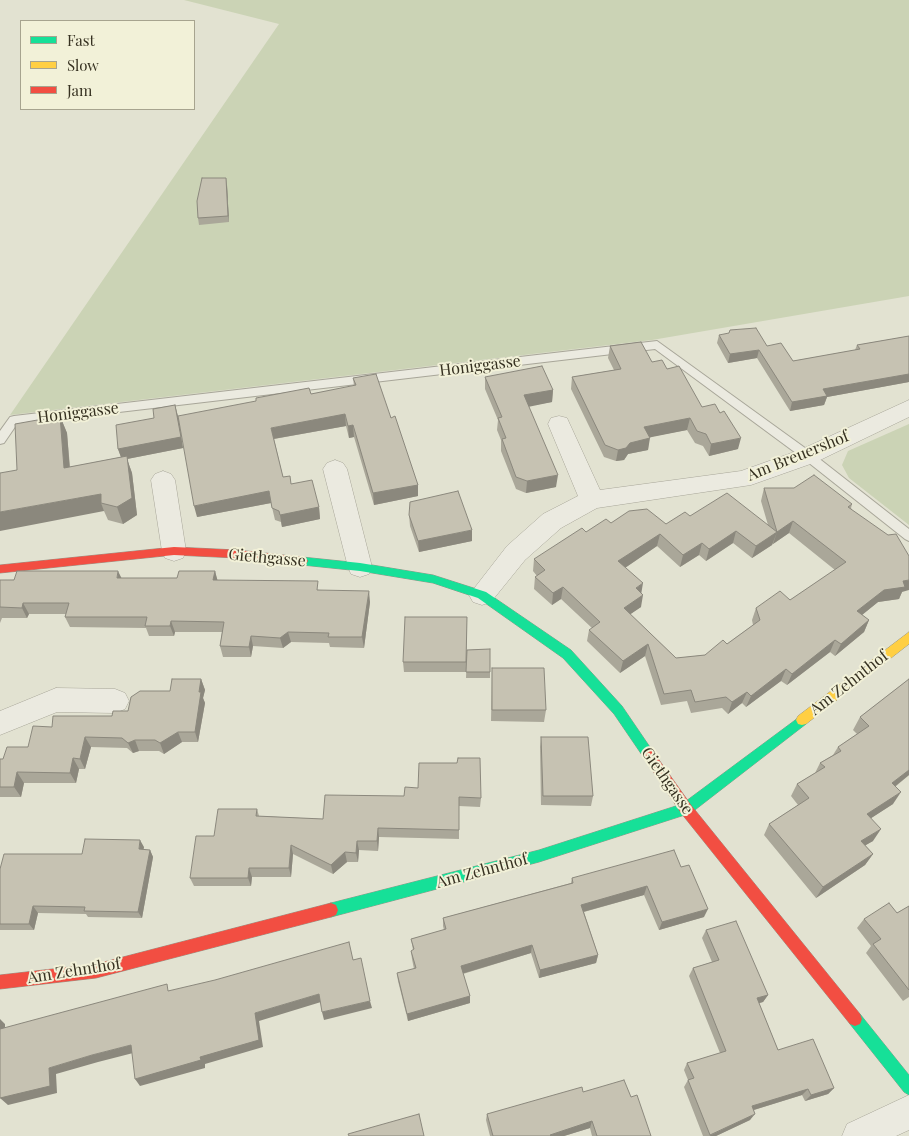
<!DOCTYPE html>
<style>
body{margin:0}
#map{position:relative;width:909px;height:1136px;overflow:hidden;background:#e2e2d1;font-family:"Playfair Display",serif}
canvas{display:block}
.legend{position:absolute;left:20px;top:20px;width:175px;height:90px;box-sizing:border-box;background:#f2f1d8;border:1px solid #a7a48f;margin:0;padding:6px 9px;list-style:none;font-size:15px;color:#363121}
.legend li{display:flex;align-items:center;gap:10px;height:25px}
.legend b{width:25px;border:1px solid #a7a48f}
</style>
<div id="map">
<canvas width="909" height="1136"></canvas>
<ul class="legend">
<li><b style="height:6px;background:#16e098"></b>Fast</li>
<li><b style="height:6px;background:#ffcf43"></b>Slow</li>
<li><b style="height:6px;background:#f24e42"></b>Jam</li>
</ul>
</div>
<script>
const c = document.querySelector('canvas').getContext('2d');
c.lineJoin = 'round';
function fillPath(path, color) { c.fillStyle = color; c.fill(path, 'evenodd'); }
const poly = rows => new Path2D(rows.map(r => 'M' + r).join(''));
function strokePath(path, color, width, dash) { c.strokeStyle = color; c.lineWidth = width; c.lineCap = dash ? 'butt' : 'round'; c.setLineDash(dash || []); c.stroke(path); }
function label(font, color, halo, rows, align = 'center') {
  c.font = font + ' "Playfair Display",serif'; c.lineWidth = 4; c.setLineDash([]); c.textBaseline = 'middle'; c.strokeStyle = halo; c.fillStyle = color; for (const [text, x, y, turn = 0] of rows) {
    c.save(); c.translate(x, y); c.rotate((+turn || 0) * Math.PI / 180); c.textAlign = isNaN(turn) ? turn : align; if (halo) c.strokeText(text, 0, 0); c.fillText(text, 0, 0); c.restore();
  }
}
const green = poly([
 [184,0,909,0,909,296,652,340,10,415,279,24],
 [909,424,909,525,849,478,842,465,848,451]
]);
const lane = poly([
 [657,341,812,453,909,529,909,541,905,539,804,459,655,349,17,424,4,443,0,444,0,431,10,417,14,416,657,341]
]);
const street = poly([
 [909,400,909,417,816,462,751,485,597,508,561,528,525,560,491,602,482,605,473,602,469,595,507,546,543,514,578,496,548,424,551,418,559,416,567,418,600,490,741,471,800,450,909,400],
 [335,460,343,463,347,469,372,567,369,574,360,577,351,574,348,567,323,469,327,463,335,460],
 [163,471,171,474,175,480,186,551,183,558,174,561,165,558,162,551,151,480,155,474,163,471],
 [56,688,115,689,125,693,129,701,125,709,115,713,57,712,0,735,0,711,56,688],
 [909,1095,909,1130,896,1136,842,1136,847,1124,909,1095]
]);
const fast = poly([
 [302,557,360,563,433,575,486,592,571,650,622,706,652,750,654,754,652,758,648,760,644,758,614,714,563,658,478,598,433,583,360,571,302,565,298,564,296,561,298,558,302,557],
 [802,715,806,716,808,720,806,724,691,813,539,862,331,917,326,915,324,910,326,905,331,903,539,850,682,804,802,715],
 [855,1012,860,1014,909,1075,909,1095,904,1092,850,1024,848,1019,850,1014,855,1012]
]);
const slow = poly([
 [909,632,909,644,806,724,802,725,798,724,796,720,798,716,909,632]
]);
const jam = poly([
 [174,547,237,550,302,557,306,558,308,561,306,564,302,565,237,558,174,555,0,573,0,565,174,547],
 [648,748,652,750,691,805,860,1014,862,1019,860,1024,855,1026,850,1024,681,813,644,758,642,754,644,750,648,748],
 [331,903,336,905,338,910,336,915,331,917,96,978,0,989,0,975,96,964,331,903]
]);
const wall = poly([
 [227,185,229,222,199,225,198,218],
 [719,335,767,346,793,361,855,350,857,345,909,336,909,382,827,397,824,405,790,411,757,358,728,363,717,343],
 [610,346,652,362,667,369,702,407,738,449,709,456,703,446,695,443,687,430,649,437,648,450,628,454,624,460,616,461,604,457,571,389,572,377,614,370,608,358],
 [485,377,553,390,552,402,528,406,556,487,526,493,516,489,501,451,501,440,497,430,498,420,485,389],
 [353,378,391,418,418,485,418,496,374,505,354,437,349,438,346,426,274,439,283,477,319,507,320,519,282,527,281,522,275,520,271,503,197,517,311,394,354,386],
 [60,416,67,433,70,467,121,457,118,449,178,416,183,448,127,459,132,473,137,515,123,524,108,520,104,511,17,470],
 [764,488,852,504,851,508,902,592,899,599,878,602,862,615,869,620,864,632,835,656,830,652,787,685,781,681,746,707,742,703,728,714,722,708,691,713,687,701,661,705,645,656,620,673,587,641,589,630,592,628,561,599,552,605,534,589,535,577,537,576,533,571,534,559,586,532,611,523,666,524,690,516,768,525,761,501],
 [789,533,835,570,790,600,756,608,752,620,753,625,727,644,705,655,676,658,630,614,641,607,641,593,625,568,657,546,680,567,699,555,706,561,733,543,752,558,772,545,773,543,773,544],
 [409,515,472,541,419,552,410,526],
 [215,571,217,580,320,590,370,602,364,648,330,647,329,643,291,642,283,648,253,646,251,657,223,657,220,646,222,632,175,632,174,636,149,636,146,628,70,627,65,617,66,614,29,614,27,618,2,618,0,623,0,580,177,578],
 [467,617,466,672,404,672,403,662],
 [490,649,490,678,466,678,467,650],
 [492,668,546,710,544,722,491,721],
 [201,679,205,690,203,698,205,703,198,742,182,742,164,754,159,751,139,751,133,753,127,748,91,747,85,769,79,769,76,783,24,783,21,797,0,797,0,759,3,759,28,747,52,727,112,716,128,711,170,691],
 [909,679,909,775,895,787,893,804,871,818,873,841,865,845,873,854,865,865,816,898,764,835,769,824,798,805,791,796,797,784,815,773,820,763,833,755,838,747,857,734,853,730,860,717],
 [541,737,593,796,591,806,541,805,540,747],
 [405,787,481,798,480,807,459,806,459,839,379,837,378,851,359,850,358,862,347,862,333,874,293,854,291,877,252,877,251,886,194,886,190,878,257,809,259,816,323,819,404,796],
 [144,847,143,850,150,850,153,857,142,918,88,917,86,914,38,913,34,930,0,930,0,869,82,854],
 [681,867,704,917,659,930,644,895,584,912,598,955,596,963,539,978,531,953,463,974,470,996,470,1003,408,1021,398,981,397,973,414,969,412,959,411,951,413,950,411,939,444,930,443,926,443,918,571,883,572,878],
 [909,906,909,997,903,1001,866,953,871,946,857,928,864,919,897,913],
 [706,930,768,995,763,1002,759,1003,778,1050,834,1088,828,1094,805,1101,802,1095,754,1110,750,1120,716,1136,703,1136,684,1087,688,1080,684,1070,687,1063,720,1053,689,976,693,968,712,962,702,938],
 [583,1092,631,1097,651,1136,592,1136,590,1128,564,1136,490,1136,486,1120,487,1114]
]);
const shadedWall = poly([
 [226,178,227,185,229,222,228,216],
 [759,350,757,358,728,363,730,354],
 [909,374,909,382,827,397,824,405,790,411,792,402,823,389],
 [553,390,552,402,523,408,524,395],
 [175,405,178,416,183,448,127,459,132,473,137,515,123,524,117,507,122,460,118,449],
 [345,414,346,426,273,439,271,428],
 [60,416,67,433,71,485,64,468],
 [690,418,687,430,642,439,644,427],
 [353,425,354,437,349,438,348,426],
 [650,438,648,450,628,454,624,460,616,461,618,450,630,443],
 [741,438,738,449,709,456,711,444],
 [558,475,556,487,526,493,527,481],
 [418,485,418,496,374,505,373,493],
 [269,491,271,503,197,517,194,506],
 [101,494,101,503,104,511,0,531,0,512],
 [319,507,320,519,282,527,280,515],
 [793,521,789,533,773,544,777,532],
 [472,530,472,541,419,552,418,541],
 [736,531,733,543,706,561,709,549],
 [777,532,772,545,752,558,756,546],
 [660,534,657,546,616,574,618,561],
 [702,543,699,555,680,567,683,555],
 [118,571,123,581,117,578],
 [215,571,218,582,213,580],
 [909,580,909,590,902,592,899,599,878,602,852,623,857,611,884,590,903,581],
 [643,583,641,595,636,588],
 [563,587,561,599,552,605,553,593],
 [369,591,370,602,364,648,362,637],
 [643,595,641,607,622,620,624,608],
 [23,603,29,614,27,618,22,608],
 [869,620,864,632,835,656,841,644],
 [171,621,175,632,174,636,170,626],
 [288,632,291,642,283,648,280,638],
 [251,636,253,646,251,657,249,647],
 [835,640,830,652,787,685,792,674],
 [648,644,645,656,620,673,623,661],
 [786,669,781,681,746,707,751,696],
 [201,679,205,690,203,698,205,703,198,742,195,732,199,692],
 [747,692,742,703,728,714,732,702],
 [178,732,182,742,164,754,160,743],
 [85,737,91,747,85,769,80,759],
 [135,740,139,751,133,753,128,743],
 [73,758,79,769,76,783,70,773],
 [909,770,909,775,884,795,892,783],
 [17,772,24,783,21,797,14,787],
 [901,792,893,804,859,826,867,814],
 [378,828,379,837,378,851,377,841],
 [881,829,873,841,854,852,861,841],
 [140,840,144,847,142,856,139,849],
 [357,841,359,850,358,862,356,853],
 [291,845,293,854,291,877,289,868],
 [150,850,153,857,142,918,138,912],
 [345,852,347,862,333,874,331,865],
 [873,854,865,865,816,898,823,887],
 [249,868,252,877,251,886,248,878],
 [647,886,644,895,579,913,581,905],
 [33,906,38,913,34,930,29,924],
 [708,909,704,917,659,930,662,922],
 [532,945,531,953,461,974,461,966],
 [598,955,596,963,539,978,540,970],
 [319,994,321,1002,259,1021,263,1047,205,1064,205,1068,140,1086,135,1079,200,1057,255,1013],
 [768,995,763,1002,752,1005,757,998],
 [470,996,470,1003,408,1021,407,1014],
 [370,1001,372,1008,324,1020,322,1012],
 [0,1019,5,1024,5,1037,0,1032],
 [131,1045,137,1052,98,1062,56,1074,57,1093,8,1105,0,1098,49,1068,92,1055],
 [834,1088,828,1094,805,1101,811,1095],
 [808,1089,802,1095,747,1112,752,1106],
 [755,1114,750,1120,716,1136,709,1136],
 [592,1121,590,1128,564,1136,550,1136,550,1135]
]);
const building = poly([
 [202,178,226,178,228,216,198,218,197,201,202,178],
 [756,328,767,346,781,343,793,361,860,349,857,345,909,336,909,374,823,389,827,396,792,402,759,350,730,354,719,335,729,333,730,330,756,328],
 [641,342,652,362,662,360,667,369,679,366,702,407,715,404,720,413,724,411,741,438,711,444,706,434,697,431,690,418,644,427,650,438,630,443,626,448,618,450,605,445,572,377,621,369,610,346,641,342],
 [542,366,553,390,524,395,558,475,527,481,516,477,502,439,506,438,498,418,502,417,485,377,542,366],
 [376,374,391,418,395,416,418,485,373,493,353,425,348,426,345,414,271,428,283,477,290,476,291,484,312,480,319,507,280,515,279,511,272,508,269,491,194,506,178,416,256,401,256,398,309,388,311,394,356,385,353,378,376,374],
 [175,405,181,437,118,449,116,425,154,418,153,409,175,405],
 [60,416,64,468,127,456,132,498,117,507,101,503,101,494,0,512,0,473,17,470,15,424,60,416],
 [814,475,852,504,848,507,888,535,896,534,909,556,909,580,903,581,905,587,884,590,857,611,869,620,841,644,835,640,792,674,786,669,751,696,747,692,732,702,726,697,695,702,691,690,664,694,648,644,623,661,589,630,600,622,563,587,553,593,535,577,545,570,534,559,582,528,586,532,606,519,611,523,629,511,647,509,666,524,685,512,690,516,727,493,777,532,756,546,736,531,709,549,702,543,683,555,660,534,618,561,643,583,636,588,643,595,624,608,676,658,705,655,723,640,727,644,760,620,756,608,780,591,790,600,846,562,793,521,777,532,764,488,794,488,814,475],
 [458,491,472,530,418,541,409,515,410,502,458,491],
 [17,571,118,571,117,578,177,578,179,571,215,571,213,580,318,581,317,590,369,591,362,637,328,637,329,633,288,632,280,638,251,636,249,647,220,646,224,622,171,621,170,626,145,626,147,617,65,617,69,603,23,603,22,608,0,607,0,580,14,580,17,571],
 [405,617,467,617,466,662,403,662,405,617],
 [490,649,490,672,466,672,467,650,490,649],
 [492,668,544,668,546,710,492,710,492,668],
 [172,679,201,679,199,692,201,692,195,732,178,732,160,743,155,740,135,740,128,743,122,738,85,737,80,759,73,758,70,773,17,772,14,787,0,787,0,759,3,759,7,747,28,747,33,726,52,727,53,716,112,716,113,711,128,711,131,697,140,691,170,691,172,679],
 [909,679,909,770,892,783,901,792,867,814,881,829,861,841,873,854,823,887,769,824,809,798,797,784,825,767,820,763,841,751,838,747,869,726,860,717,909,679],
 [541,737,588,737,593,796,543,796,541,737],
 [458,758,480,758,481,798,459,797,459,830,378,828,377,841,357,841,356,853,345,852,331,865,291,845,289,868,249,868,248,878,190,878,196,836,214,836,218,809,257,809,256,816,323,819,325,795,404,796,405,787,418,788,419,763,457,763,458,758],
 [85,839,140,840,139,849,150,850,138,912,84,911,85,907,33,906,29,924,0,924,0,869,4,854,82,854,85,839],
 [674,850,681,867,689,865,708,909,662,922,647,886,581,905,598,955,540,970,532,945,461,966,470,996,407,1014,397,973,416,968,411,951,414,949,411,939,446,929,443,918,573,883,572,878,674,850],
 [889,903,897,913,909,906,909,990,873,944,881,939,864,919,889,903],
 [736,921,768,995,757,998,778,1050,813,1039,834,1088,811,1095,808,1089,752,1106,755,1114,710,1135,688,1080,694,1078,687,1063,726,1051,693,968,719,960,706,930,736,921],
 [349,942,353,960,361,958,370,1001,322,1012,319,994,255,1013,259,1040,200,1057,201,1060,135,1079,131,1045,92,1055,49,1068,50,1086,0,1098,0,1029,167,984,168,991,215,980,349,942],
 [624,1080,631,1097,637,1095,651,1136,597,1136,592,1121,550,1135,551,1136,493,1136,487,1114,582,1087,583,1092,624,1080],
 [419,1114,424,1136,349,1136,348,1134,419,1114]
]);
const streetNames = [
 ["Honiggasse",480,366,-7],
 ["Honiggasse",78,413,-7],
 ["Am Breuershof",798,456,-22],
 ["Giethgasse",267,558,5],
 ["Am Zehnthof",849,683,-38],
 ["Giethgasse",667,781,55],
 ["Am Zehnthof",482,871,-15],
 ["Am Zehnthof",74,971,-9]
];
fillPath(green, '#cbd3b5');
strokePath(lane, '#a8a699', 2);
strokePath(street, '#a8a699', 1);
strokePath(fast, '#979689', 1);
strokePath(slow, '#979689', 1);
strokePath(jam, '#979689', 1);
fillPath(lane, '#ebeae0');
fillPath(street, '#ebeae0');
fillPath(fast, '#16e098');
fillPath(slow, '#ffcf43');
fillPath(jam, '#f24e42');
fillPath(wall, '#aaa799');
fillPath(shadedWall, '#8b887d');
fillPath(building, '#c6c2b2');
strokePath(building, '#8b887d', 1);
label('16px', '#363121', '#f2f1d8', streetNames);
</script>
